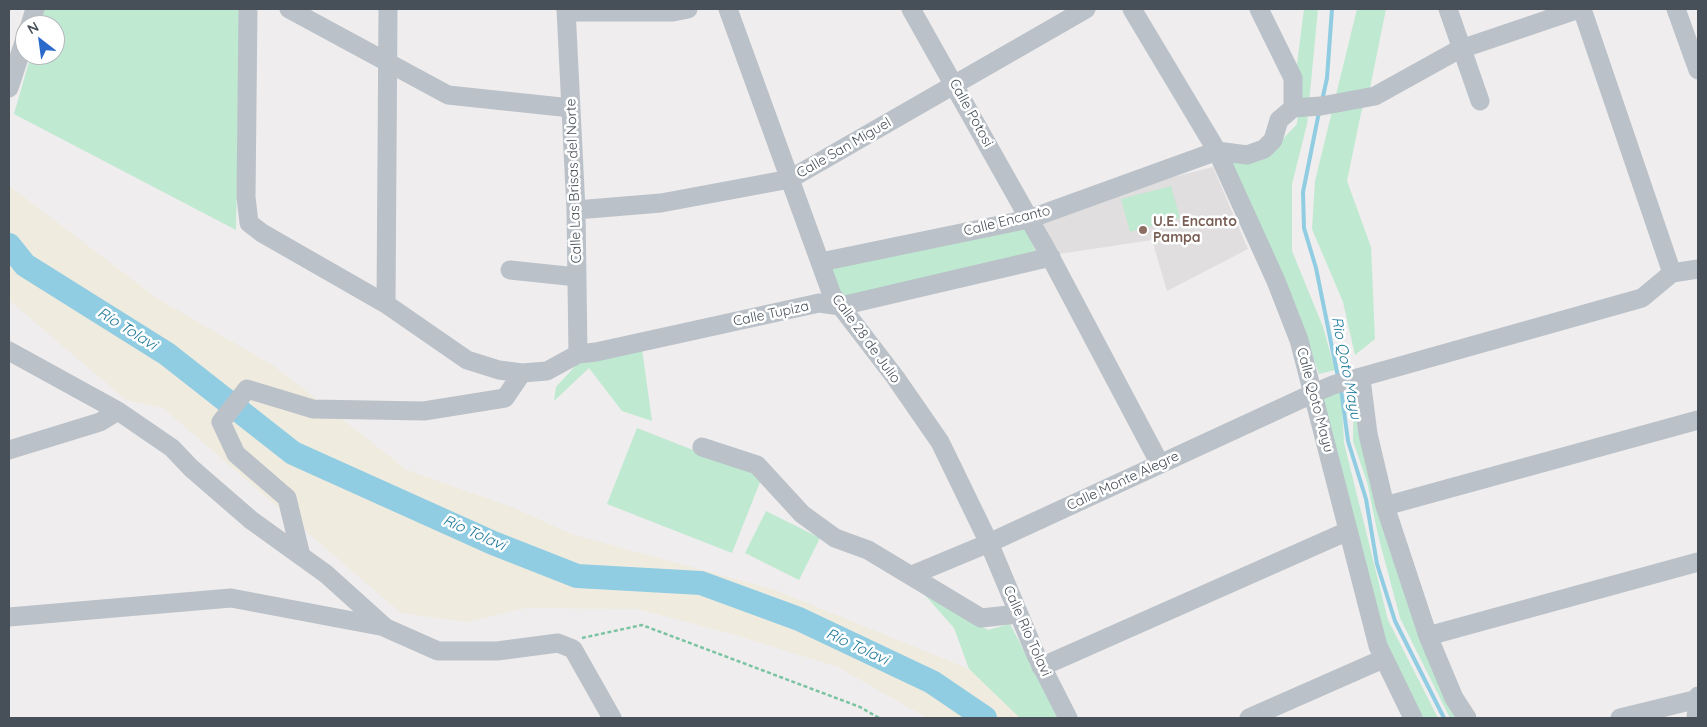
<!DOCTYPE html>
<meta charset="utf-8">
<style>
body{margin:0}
#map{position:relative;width:1707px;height:727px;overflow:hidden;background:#efeded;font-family:Quicksand,sans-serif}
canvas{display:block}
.frame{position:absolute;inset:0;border:10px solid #474f58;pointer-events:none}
.north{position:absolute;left:15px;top:15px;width:50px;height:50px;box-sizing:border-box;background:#fff;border:1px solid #b5b9bc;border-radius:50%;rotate:330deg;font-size:14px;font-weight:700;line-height:20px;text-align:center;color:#474f58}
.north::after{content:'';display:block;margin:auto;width:18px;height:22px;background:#2b6acb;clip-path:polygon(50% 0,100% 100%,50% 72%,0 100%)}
</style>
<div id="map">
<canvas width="1707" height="727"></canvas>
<div class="frame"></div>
<div class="north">N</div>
</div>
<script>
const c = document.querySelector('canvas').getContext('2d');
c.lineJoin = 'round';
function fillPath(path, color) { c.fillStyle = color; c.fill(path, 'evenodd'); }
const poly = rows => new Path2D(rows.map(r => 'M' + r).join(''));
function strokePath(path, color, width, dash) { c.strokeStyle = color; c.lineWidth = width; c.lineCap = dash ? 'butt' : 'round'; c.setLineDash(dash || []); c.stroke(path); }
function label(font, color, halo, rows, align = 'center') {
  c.font = font + ' Quicksand,sans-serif'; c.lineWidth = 5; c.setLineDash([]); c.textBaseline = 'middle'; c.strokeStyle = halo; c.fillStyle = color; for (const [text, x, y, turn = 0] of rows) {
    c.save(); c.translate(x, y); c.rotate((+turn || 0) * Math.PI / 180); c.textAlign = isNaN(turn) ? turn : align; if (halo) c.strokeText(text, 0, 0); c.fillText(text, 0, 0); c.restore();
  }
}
const education = poly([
 [1213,167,1248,249,1167,291,1152,240,1059,254,1042,221,1169,178]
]);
const green = poly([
 [44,9,240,9,236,230,14,114,31,55,55,55,55,25,39,25],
 [1304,9,1318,9,1307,124,1292,184,1292,251,1323,327,1335,370,1319,374,1291,295,1230,162,1266,157,1297,124,1300,86,1297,64],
 [1357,9,1386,9,1370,88,1361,113,1347,181,1371,247,1375,339,1355,355,1343,302,1312,229,1315,181],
 [1171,186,1180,218,1130,232,1121,199],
 [1024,225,1036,252,847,298,838,292,830,269],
 [642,349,652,421,622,411,589,368,554,401,556,387,578,363],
 [1354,387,1461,718,1450,718,1400,618,1378,535,1367,482,1353,441],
 [1341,390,1344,443,1388,620,1438,718,1422,718,1388,653,1320,397],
 [637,428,762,477,732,553,607,504],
 [766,511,820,538,799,580,745,553],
 [924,594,988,630,1010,624,1059,718,1020,718,1015,716,969,669,954,628]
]);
const sand = poly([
 [9,186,158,299,274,366,407,470,514,508,571,534,775,590,969,669,1020,718,927,718,838,667,732,634,638,609,526,608,468,622,401,613,163,408,126,400,9,300]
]);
const stream = poly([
 [1322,101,1327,78,1332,9],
 [1319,112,1303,192,1304,228,1316,268,1338,377],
 [1341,389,1348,441,1366,499,1377,564,1395,621,1444,718]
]);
const river = poly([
 [9,245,25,265,167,354,293,453,493,543,577,576,701,583,799,619,932,682,985,718]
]);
const path = poly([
 [582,638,642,625,860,707,879,718]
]);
const minor = poly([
 [248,9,246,197,249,223,262,233,386,304,467,360,499,370,522,373,547,371,578,354,596,352,819,303,841,306,1051,257],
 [289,9,448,95,571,108],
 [566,9,576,210,578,354],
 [728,9,832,295,895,377,940,442,989,543,1036,655,1068,718],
 [911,9,1045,247,1160,464],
 [1132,9,1217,151,1276,281,1299,340,1378,646,1413,718],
 [1259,9,1293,78,1293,108],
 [1448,9,1480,101],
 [1582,9,1672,273],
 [1676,9,1698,70],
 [566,12,673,12,688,9],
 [30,25,35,9],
 [9,88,25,39],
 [576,210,661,203,790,179,1086,9],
 [821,262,1029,219,1217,151,1247,155,1264,149,1273,140,1279,120,1293,108,1321,106,1375,96,1458,50,1579,9],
 [510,270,577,277],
 [386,304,388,9],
 [9,351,118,411,172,448,191,468,251,520,326,574,386,628,438,651,497,651,558,643,573,649,612,718],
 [1361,379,1368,434,1385,506,1428,636,1454,698,1467,718],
 [702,447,757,465,802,514,835,538,868,550,981,618,1018,614],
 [9,450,100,422,118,411],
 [1385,506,1698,420],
 [301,556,287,498,236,454,221,422,247,389,313,409,424,411,505,398,522,373],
 [912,575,989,543,1314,393,1333,385,1642,298,1672,273,1698,269],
 [9,617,231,598,385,627],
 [1428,636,1698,562],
 [1041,667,1348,531],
 [1249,718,1383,659],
 [1620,718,1698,699],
 [1696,718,1698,696]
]);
const markers = [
 [1143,230,5,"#8d6e63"]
];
const streetNames = [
 ["Calle Potosi",971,113,61],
 ["Calle San Miguel",844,148,-30],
 ["Calle Las Brisas del Norte",574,181,-92],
 ["Calle Encanto",1007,221,-14],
 ["Calle Tupiza",771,314,-12],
 ["Calle 28 de Julio",866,339,54],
 ["Calle Qoto Mayu",1315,400,75],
 ["Calle Monte Alegre",1123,481,-25],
 ["Calle Río Tolavi",1027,631,66]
];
const educationNames = [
 ["U.E. Encanto",1153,222],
 ["Pampa",1153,238]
];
const waterNames = [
 ["Río Tolavi",127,329,32],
 ["Rio Qoto Mayu",1346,368,79],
 ["Río Tolavi",474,533,24],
 ["Río Tolavi",857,647,25]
];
fillPath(education, '#e0dede');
fillPath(green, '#bfe9d1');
fillPath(sand, '#f0ebdf');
strokePath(stream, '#90cde2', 4);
strokePath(river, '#90cde2', 24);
strokePath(path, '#7bc4a3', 2.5, [4, 2.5]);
strokePath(minor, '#bac1c8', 19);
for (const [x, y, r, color] of markers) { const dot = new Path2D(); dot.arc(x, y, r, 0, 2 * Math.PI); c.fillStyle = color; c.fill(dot); strokePath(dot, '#fff', 2); }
label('14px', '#474f58', '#fff', streetNames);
label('bold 14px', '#785e54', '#fff', educationNames, 'left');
label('italic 15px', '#1b7898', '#fff', waterNames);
</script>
